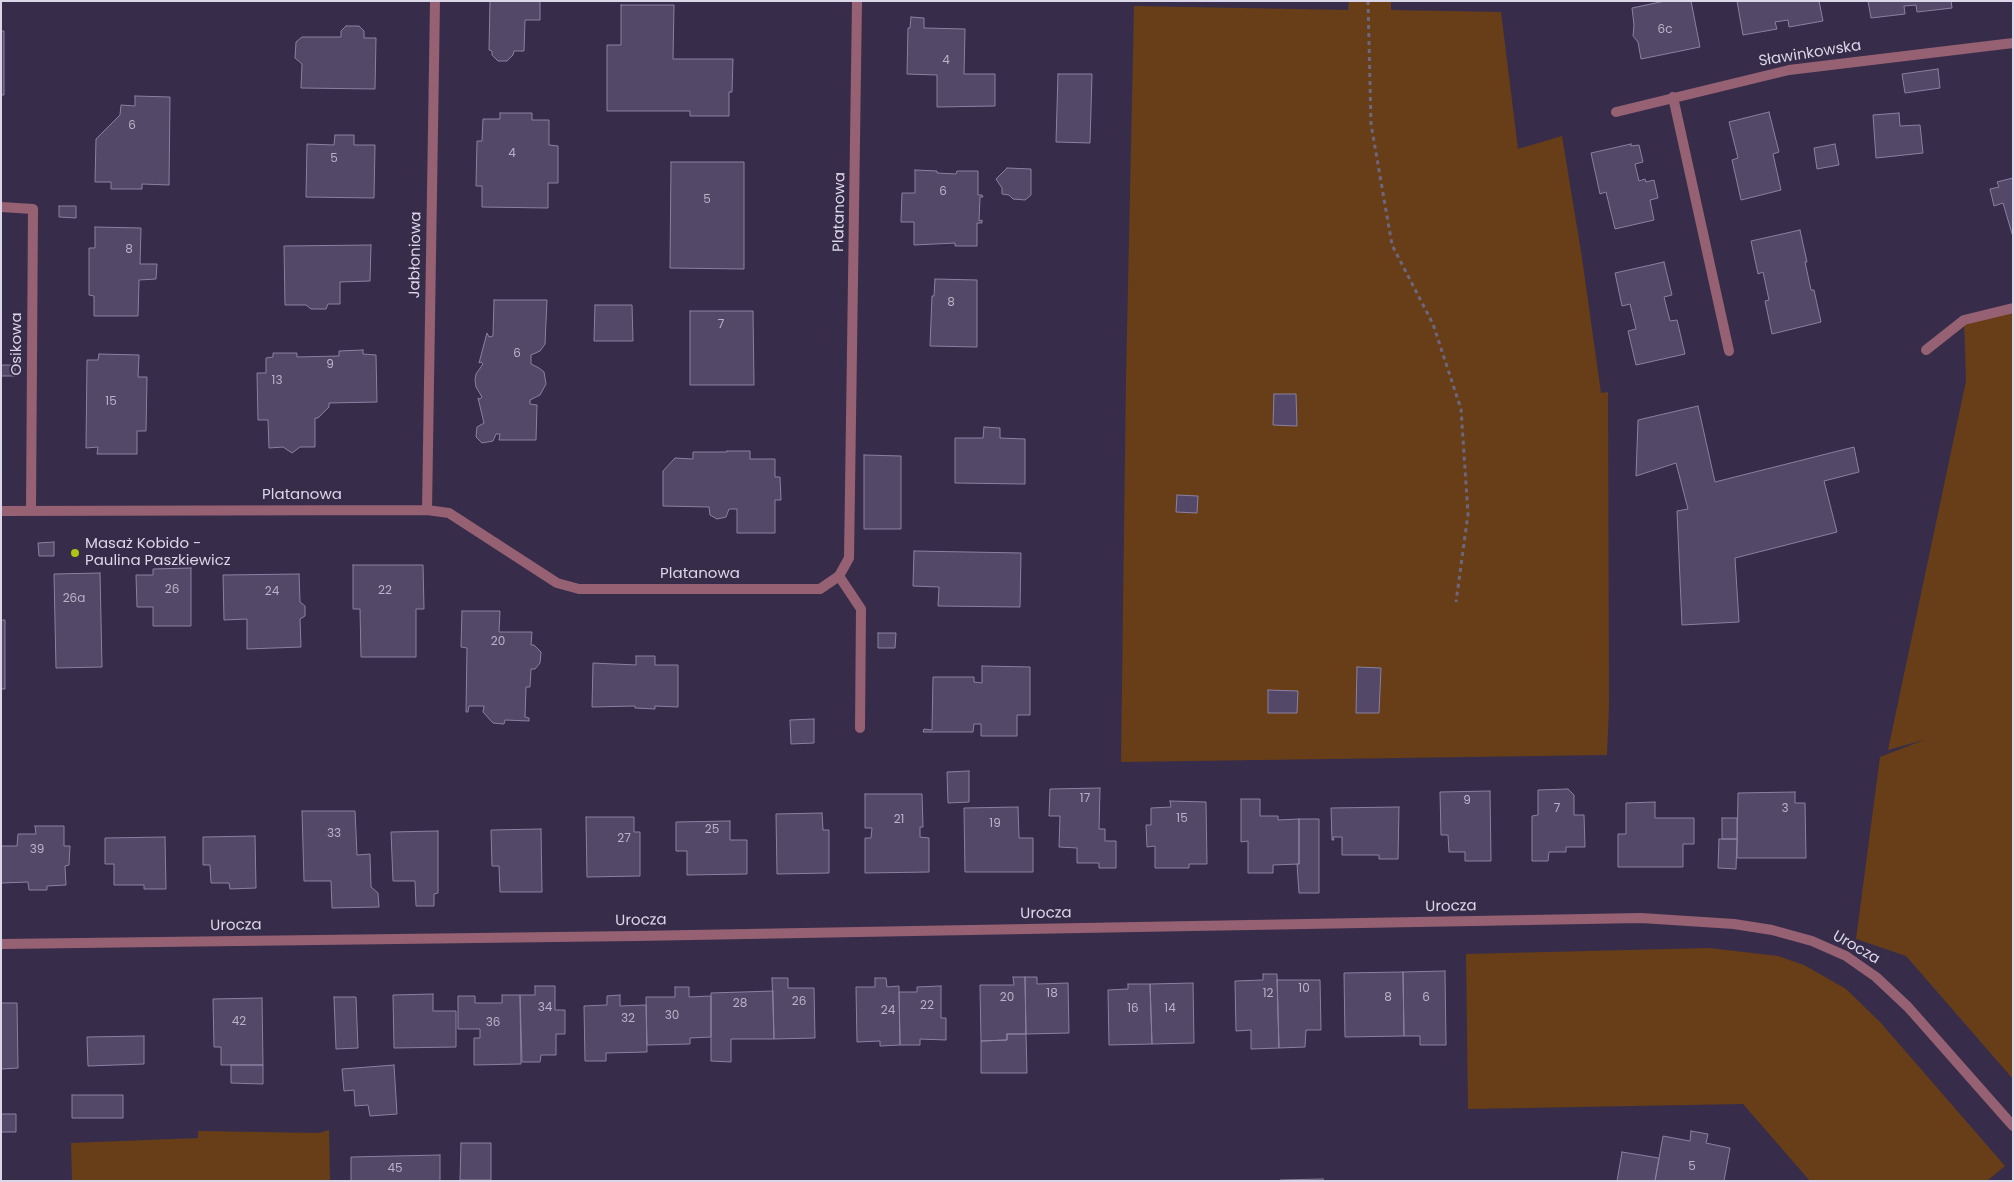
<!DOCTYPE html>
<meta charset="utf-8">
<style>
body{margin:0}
#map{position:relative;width:2014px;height:1182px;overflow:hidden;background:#372d4a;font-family:Poppins,sans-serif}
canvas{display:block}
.frame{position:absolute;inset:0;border:2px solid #dcd6e9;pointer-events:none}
</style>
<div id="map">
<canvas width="2014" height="1182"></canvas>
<div class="frame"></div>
</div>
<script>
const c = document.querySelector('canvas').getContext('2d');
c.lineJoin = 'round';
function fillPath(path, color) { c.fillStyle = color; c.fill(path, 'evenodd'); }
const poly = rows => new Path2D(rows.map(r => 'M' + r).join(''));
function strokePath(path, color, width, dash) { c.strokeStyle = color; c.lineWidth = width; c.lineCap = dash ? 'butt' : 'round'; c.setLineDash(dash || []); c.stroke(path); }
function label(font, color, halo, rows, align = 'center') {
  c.font = font + ' Poppins,sans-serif'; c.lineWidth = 4; c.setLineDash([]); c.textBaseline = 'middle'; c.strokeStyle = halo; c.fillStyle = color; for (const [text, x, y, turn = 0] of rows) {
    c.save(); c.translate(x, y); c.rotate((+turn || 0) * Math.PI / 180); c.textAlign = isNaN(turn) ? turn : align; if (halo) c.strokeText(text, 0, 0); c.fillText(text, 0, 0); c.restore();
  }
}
const green = poly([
 [1349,1,1391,1,1391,10,1501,12,1518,149,1562,136,1582,258,1601,393,1608,392,1609,706,1607,755,1121,762,1126,379,1134,6,1348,10],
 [2013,308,2013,1079,1906,956,1856,939,1880,757,1924,740,1888,750,1966,381,1964,320],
 [1709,948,1778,956,1804,965,1846,989,1880,1022,2005,1166,1987,1181,1810,1181,1743,1104,1468,1109,1466,954],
 [329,1130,330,1181,72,1181,71,1143,198,1138,198,1131,319,1133]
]);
const building = poly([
 [490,1,540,1,540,20,525,20,524,51,514,51,513,55,507,61,498,61,492,55,492,51,489,50,490,1],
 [1665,1,1691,1,1700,47,1641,59,1638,42,1633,36,1634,25,1632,8,1665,1],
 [1737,1,1819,1,1823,21,1789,27,1788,20,1775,22,1777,29,1743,35,1737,1],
 [1868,1,1951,1,1952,8,1917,12,1916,5,1904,6,1905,14,1871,18,1868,1],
 [621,5,674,5,673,59,733,59,732,92,729,92,729,116,690,116,690,111,607,111,607,45,621,45,621,5],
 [911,17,924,18,924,28,965,29,964,74,995,74,995,106,937,107,937,75,907,74,908,28,910,28,911,17],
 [346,26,359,26,364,31,364,38,376,38,375,89,301,88,302,64,295,58,296,42,302,37,341,37,341,31,346,26],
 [1,31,4,31,4,95,1,95,1,31],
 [1938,69,1940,88,1905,93,1902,74,1938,69],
 [1058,74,1092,74,1090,143,1056,142,1058,74],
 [135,96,170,97,169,185,142,184,142,189,111,189,111,182,95,182,96,139,120,115,121,105,135,106,135,96],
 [1769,112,1779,152,1773,154,1781,190,1741,200,1732,160,1738,158,1729,122,1769,112],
 [500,113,532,113,532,120,549,120,549,145,558,146,558,183,548,183,548,208,482,207,482,186,476,186,477,141,482,141,483,119,500,119,500,113],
 [1899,113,1900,126,1920,125,1923,153,1876,158,1873,115,1899,113],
 [335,135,354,135,354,145,375,145,374,198,306,197,307,144,334,145,335,135],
 [1631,144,1631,146,1639,145,1643,162,1635,164,1639,181,1645,179,1646,182,1654,180,1658,198,1650,200,1654,220,1615,229,1606,192,1600,194,1591,153,1631,144],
 [1835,144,1839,165,1817,169,1814,148,1835,144],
 [671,162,744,162,744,269,670,268,671,162],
 [1007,168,1031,169,1031,195,1025,200,1013,199,1009,195,1002,194,1002,188,996,179,1007,168],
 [915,170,937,171,937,173,956,174,957,171,978,171,978,195,982,195,983,197,980,197,979,221,982,220,982,223,977,223,977,246,955,246,955,243,914,245,914,222,901,222,902,193,915,193,915,170],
 [2013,178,2013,237,2003,203,1994,206,1990,189,1999,187,1997,182,2013,178],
 [59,206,76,206,76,218,59,217,59,206],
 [95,227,141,228,140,264,157,264,156,279,139,280,138,316,94,316,94,296,89,295,89,248,95,248,95,227],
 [1800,230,1807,262,1805,262,1811,290,1814,290,1821,322,1772,334,1765,301,1769,300,1763,272,1758,274,1751,241,1800,230],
 [371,245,370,281,340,282,340,304,328,304,326,309,311,309,306,305,285,305,284,246,371,245],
 [1664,262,1672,295,1664,297,1670,321,1677,320,1685,354,1636,365,1628,331,1636,329,1630,304,1622,306,1615,273,1664,262],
 [935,279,977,280,977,347,930,346,932,296,934,296,935,279],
 [494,300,547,300,545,344,540,351,531,355,531,364,539,368,544,372,546,384,540,395,530,400,530,404,537,405,536,440,499,440,500,434,496,434,493,441,482,443,476,437,477,427,484,423,478,398,480,399,482,397,476,387,475,380,476,374,483,364,481,362,479,363,487,333,489,337,493,336,494,300],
 [595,305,632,305,633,341,594,341,595,305],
 [690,311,753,311,754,385,690,385,690,311],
 [363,350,363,354,376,355,377,402,329,403,329,407,318,418,315,418,315,447,300,447,292,453,283,447,269,448,268,420,258,420,257,373,266,373,266,358,273,357,273,353,297,353,297,357,339,356,339,351,363,350],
 [99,354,139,355,138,377,147,377,146,431,137,431,137,454,97,454,98,447,86,448,87,360,98,360,99,354],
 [1,365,15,365,15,376,1,376,1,365],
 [1274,394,1296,394,1297,426,1273,425,1274,394],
 [1698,406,1715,482,1854,447,1859,472,1824,481,1837,532,1735,558,1739,622,1682,625,1677,511,1688,509,1676,463,1636,476,1638,420,1698,406],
 [984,427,1000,428,1000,438,1025,439,1025,484,955,483,955,438,983,438,984,427],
 [727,451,750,451,750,459,775,459,775,477,780,477,781,500,775,500,775,533,737,533,737,509,729,509,726,517,717,519,710,515,709,507,663,506,663,471,675,458,693,459,693,452,727,452,727,451],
 [864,455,901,456,901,529,864,529,864,455],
 [1177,495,1198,496,1197,513,1176,512,1177,495],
 [54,542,54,556,39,556,38,543,54,542],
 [914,551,1021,553,1020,607,938,606,939,587,913,586,914,551],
 [353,565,423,565,424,609,416,609,416,657,361,657,360,609,353,609,353,565],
 [191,568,191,626,153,626,153,607,137,607,136,575,153,575,153,569,191,568],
 [100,573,102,667,56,668,54,574,100,573],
 [299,574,300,602,305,606,305,616,300,619,301,647,247,649,247,619,224,620,223,575,299,574],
 [462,611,500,611,499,632,532,632,531,645,534,645,541,652,540,663,535,669,531,669,530,687,526,687,525,717,529,718,529,721,505,720,504,724,493,723,483,712,484,706,469,706,468,712,466,712,467,648,461,647,462,611],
 [1,620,5,620,5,689,1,689,1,620],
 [878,633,896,633,895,648,878,648,878,633],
 [636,656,655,656,655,665,678,665,678,707,655,706,655,709,635,708,635,706,592,707,593,663,636,665,636,656],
 [982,666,1030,667,1030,715,1017,715,1017,736,981,736,981,724,974,724,973,732,923,732,924,729,932,730,933,677,974,677,974,682,982,683,982,666],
 [1357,667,1381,668,1379,713,1356,713,1357,667],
 [1268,690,1298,691,1297,713,1268,713,1268,690],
 [814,719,814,743,791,744,790,720,814,719],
 [969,771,969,802,948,803,947,772,969,771],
 [1100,788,1099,829,1105,829,1105,841,1116,841,1116,868,1099,868,1099,863,1077,863,1077,848,1059,847,1060,816,1049,816,1050,789,1100,788],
 [1568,789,1574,795,1574,815,1584,815,1585,847,1566,847,1566,852,1549,852,1548,861,1532,861,1532,816,1538,815,1538,790,1568,789],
 [1490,791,1491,861,1465,861,1465,852,1449,852,1448,835,1441,835,1440,792,1490,791],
 [1795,792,1795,803,1805,803,1806,858,1737,858,1738,793,1795,792],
 [865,794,922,794,923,827,920,827,920,837,929,838,929,872,865,873,865,838,871,838,872,828,865,828,865,794],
 [1241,799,1260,799,1260,816,1278,816,1278,820,1299,819,1299,864,1273,865,1273,873,1248,873,1248,841,1241,842,1241,799],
 [1170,801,1206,802,1207,864,1189,864,1189,868,1155,868,1155,846,1147,847,1146,825,1151,825,1151,808,1171,807,1170,801],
 [1655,802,1655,818,1694,818,1694,844,1683,844,1683,867,1618,867,1618,834,1626,834,1626,803,1655,802],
 [1018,807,1019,838,1033,838,1033,872,965,872,964,808,1018,807],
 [1399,807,1398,859,1379,859,1379,855,1342,855,1342,837,1333,837,1334,840,1332,840,1331,808,1399,807],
 [302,811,355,811,357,855,370,854,371,887,378,893,379,907,332,908,331,881,304,881,302,811],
 [822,813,823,830,829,830,829,873,777,874,776,814,822,813],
 [586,817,634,817,634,832,640,832,640,876,587,877,586,817],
 [1722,818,1737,818,1737,839,1722,839,1722,818],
 [1299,819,1319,819,1319,893,1299,893,1297,864,1299,864,1299,819],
 [730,821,730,840,747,840,747,874,687,875,687,851,676,851,676,822,730,821],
 [35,826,64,826,64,846,70,846,69,865,65,866,66,885,47,886,47,890,29,890,28,882,1,883,1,846,17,846,18,834,36,834,35,826],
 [541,829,542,892,500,892,499,866,492,866,491,830,541,829],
 [438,831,438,893,434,894,434,906,416,906,415,881,393,881,391,832,438,831],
 [255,836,256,888,230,889,229,883,211,883,210,865,203,865,203,837,255,836],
 [165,837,166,889,144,889,144,885,114,885,114,864,105,864,105,838,165,837],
 [1719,839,1737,839,1736,869,1718,868,1719,839],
 [1445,971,1446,1045,1420,1045,1420,1036,1404,1036,1403,972,1445,971],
 [1403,972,1404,1036,1345,1037,1344,973,1403,972],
 [1263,974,1277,974,1279,1048,1251,1049,1251,1030,1236,1031,1235,981,1263,980,1263,974],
 [1013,977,1025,977,1026,1034,1007,1034,1007,1040,981,1041,980,985,1014,985,1013,977],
 [1025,977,1037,977,1037,984,1068,983,1069,1033,1026,1034,1025,977],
 [772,978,788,978,788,988,814,988,815,1038,774,1039,772,978],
 [875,978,886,978,887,987,899,986,900,1045,880,1046,880,1041,857,1042,856,987,875,987,875,978],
 [1277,980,1320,980,1321,1030,1306,1030,1305,1047,1279,1048,1277,980],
 [1193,983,1194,1043,1152,1044,1150,984,1193,983],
 [1128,984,1150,984,1152,1044,1109,1045,1108,990,1128,989,1128,984],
 [535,986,555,986,555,1010,565,1010,565,1034,556,1034,556,1055,541,1055,540,1062,522,1062,520,995,535,995,535,986],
 [941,986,941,1018,946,1018,946,1040,920,1039,920,1045,900,1045,899,992,917,992,917,987,941,986],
 [675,987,689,987,689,997,711,996,711,1037,690,1038,690,1044,647,1045,646,997,675,997,675,987],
 [773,991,774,1039,731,1039,731,1062,711,1061,711,993,773,991],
 [433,994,433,1011,456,1011,456,1047,394,1048,393,995,433,994],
 [502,995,520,995,521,1064,474,1065,474,1038,480,1038,480,1029,458,1029,458,996,475,996,475,1003,502,1003,502,995],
 [620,995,620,1006,646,1005,647,1052,606,1053,606,1061,585,1061,584,1006,607,1005,607,996,620,995],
 [334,997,356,997,358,1048,336,1049,334,997],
 [262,998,263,1065,221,1065,221,1047,214,1047,213,999,262,998],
 [1,1003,17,1003,18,1068,1,1069,1,1003],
 [1007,1034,1026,1034,1027,1073,981,1073,981,1041,1007,1040,1007,1034],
 [144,1036,144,1064,88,1066,87,1037,144,1036],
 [231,1065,263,1065,263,1084,231,1083,231,1065],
 [394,1065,397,1114,370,1116,368,1105,355,1106,354,1090,344,1091,342,1069,394,1065],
 [72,1095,123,1095,123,1118,72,1118,72,1095],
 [1,1114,16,1114,16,1132,1,1132,1,1114],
 [1691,1131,1708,1134,1706,1143,1730,1148,1724,1181,1655,1181,1663,1136,1690,1141,1691,1131],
 [461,1143,491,1143,491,1180,460,1180,461,1143],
 [1622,1152,1659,1158,1655,1181,1617,1181,1622,1152],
 [440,1155,440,1181,351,1181,351,1157,440,1155],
 [1323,1179,1323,1181,1280,1181,1280,1180,1323,1179]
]);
const path = poly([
 [1368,1,1371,124,1392,245,1433,324,1461,409,1468,514,1456,602]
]);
const lane = poly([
 [1673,97,1729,351],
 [1616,112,1789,70,2013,43],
 [1926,350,1964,320,2013,308],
 [839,576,861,609,860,728]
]);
const street = poly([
 [1,207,33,209,31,510],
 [427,510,435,1],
 [1,511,427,510,449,513,557,583,579,589,820,589,839,576,849,558,857,1],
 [1,944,635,936,1641,918,1734,924,1772,930,1812,941,1846,956,1876,977,1908,1007,2013,1126]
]);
const markers = [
 [75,553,5,"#abc615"]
];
const numberNames = [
 ["6c",1665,30],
 ["4",946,61],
 ["6",132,126],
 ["4",512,154],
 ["5",334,159],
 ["6",943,192],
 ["5",707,200],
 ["8",129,250],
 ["8",951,303],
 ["7",721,325],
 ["6",517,354],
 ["9",330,365],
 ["13",277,381],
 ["15",111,402],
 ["26",172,590],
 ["22",385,591],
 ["24",272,592],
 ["26a",74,599],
 ["20",498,642],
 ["17",1085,799],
 ["9",1467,801],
 ["7",1557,809],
 ["3",1785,809],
 ["15",1182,819],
 ["21",899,820],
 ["19",995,824],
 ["25",712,830],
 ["33",334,834],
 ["27",624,839],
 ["39",37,850],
 ["10",1304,989],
 ["18",1052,994],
 ["12",1268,994],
 ["20",1007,998],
 ["8",1388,998],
 ["6",1426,998],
 ["26",799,1002],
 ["28",740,1004],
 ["22",927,1006],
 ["34",545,1008],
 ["16",1133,1009],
 ["14",1170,1009],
 ["24",888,1011],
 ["30",672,1016],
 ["32",628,1019],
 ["42",239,1022],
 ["36",493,1023],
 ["5",1692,1167],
 ["45",395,1169]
];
const streetNames = [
 ["Sławinkowska",1810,54,-9],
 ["Platanowa",840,212,-89],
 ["Jabłoniowa",416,255,-89],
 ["Osikowa",17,344,-90],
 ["Platanowa",302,495],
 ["Platanowa",700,574],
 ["Urocza",1451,907,-1],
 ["Urocza",1046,914,-1],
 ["Urocza",641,921,-1],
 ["Urocza",236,926,-1],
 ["Urocza",1856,948,30]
];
const poiNames = [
 ["Masaż Kobido -",85,544],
 ["Paulina Paszkiewicz",85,561]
];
fillPath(green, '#673e18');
fillPath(building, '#534867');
strokePath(building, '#8b80a3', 1);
strokePath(path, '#6e667f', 3, [4, 4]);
strokePath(lane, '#966172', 10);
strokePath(street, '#966172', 10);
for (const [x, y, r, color] of markers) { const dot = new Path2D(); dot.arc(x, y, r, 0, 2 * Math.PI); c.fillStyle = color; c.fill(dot); strokePath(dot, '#372d4a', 2); }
label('12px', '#bab2c8', null, numberNames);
label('15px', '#dcd6e9', '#372d4a', streetNames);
label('15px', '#dcd6e9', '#372d4a', poiNames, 'left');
</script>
